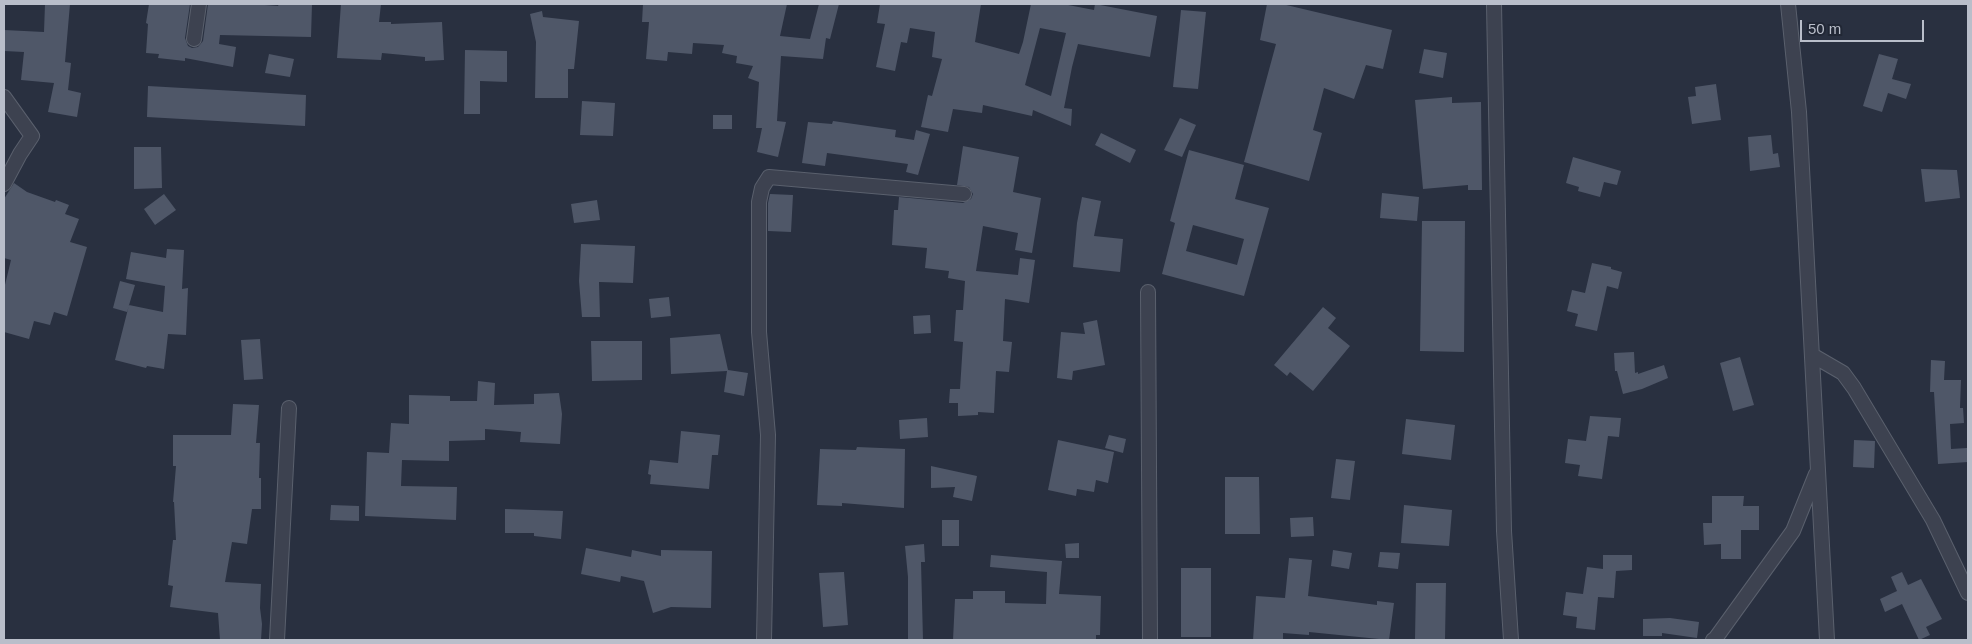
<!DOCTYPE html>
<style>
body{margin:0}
#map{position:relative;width:1972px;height:644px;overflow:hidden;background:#293040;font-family:Helvetica,sans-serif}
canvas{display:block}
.frame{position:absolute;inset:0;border:5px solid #b9beca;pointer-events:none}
.scale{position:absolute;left:1800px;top:20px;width:124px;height:22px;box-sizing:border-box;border:2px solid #b9beca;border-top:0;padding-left:6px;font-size:15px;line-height:18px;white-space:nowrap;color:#b9beca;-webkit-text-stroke:4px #212735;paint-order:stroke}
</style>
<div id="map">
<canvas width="1972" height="644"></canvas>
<div class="frame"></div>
<div class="scale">50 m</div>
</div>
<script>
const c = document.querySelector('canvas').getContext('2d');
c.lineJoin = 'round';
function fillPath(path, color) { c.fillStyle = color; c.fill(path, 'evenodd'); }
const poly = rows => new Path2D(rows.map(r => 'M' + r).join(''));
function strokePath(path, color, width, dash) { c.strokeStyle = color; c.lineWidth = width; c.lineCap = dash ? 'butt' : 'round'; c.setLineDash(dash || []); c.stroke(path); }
const building = poly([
 [45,4,70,4,65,62,71,63,68,90,81,93,77,117,48,112,54,83,21,80,24,52,4,51,4,30,44,32],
 [149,4,190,4,185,38,188,46,192,48,198,47,203,41,208,4,252,4,278,6,279,4,312,4,311,37,220,35,219,44,236,47,233,67,185,58,185,61,158,58,159,54,146,53,148,24,146,23],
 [341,4,381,4,379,22,391,22,391,24,442,22,444,60,425,61,425,57,382,53,381,60,337,58],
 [643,4,787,4,780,36,810,39,819,4,839,4,830,39,826,38,823,59,781,56,777,121,786,122,778,157,757,152,762,128,756,128,759,82,748,78,753,66,736,63,737,56,722,53,724,45,693,43,692,54,668,52,667,61,646,59,649,22,642,22],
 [880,4,981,4,975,42,1019,54,1023,42,1031,4,1063,4,1094,10,1095,4,1157,16,1150,57,1078,44,1072,67,1064,108,1072,109,1071,126,1033,110,1032,116,983,105,982,113,953,109,948,132,921,127,928,95,932,96,942,59,932,57,935,32,910,28,907,43,901,42,895,71,876,67,885,24,877,23],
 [1040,28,1066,33,1051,96,1025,85],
 [1267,4,1282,4,1392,30,1383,69,1366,65,1354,99,1324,88,1313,130,1322,133,1309,181,1244,162,1276,44,1260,40],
 [1181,10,1206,12,1198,89,1173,87],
 [542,11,543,17,579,21,574,69,568,69,568,98,535,98,536,42,530,14],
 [1424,49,1447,53,1443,78,1419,73],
 [465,50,507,51,507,82,480,81,480,114,464,114],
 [269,54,294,59,290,77,265,73],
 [1879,54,1898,59,1892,79,1911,84,1906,99,1888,93,1882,112,1863,106],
 [1716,84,1721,120,1692,124,1688,97,1696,96,1695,87],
 [148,86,306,95,305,126,147,117],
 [1452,97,1452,103,1481,102,1482,190,1468,190,1468,185,1423,189,1415,100],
 [582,101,615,103,613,136,580,135],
 [713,115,732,115,732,129,713,129],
 [1180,118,1196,125,1182,157,1164,150],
 [833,121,896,130,895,137,914,140,916,130,930,134,918,175,906,172,908,164,827,153,825,166,802,163,808,122,832,124],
 [1101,133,1136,150,1130,163,1095,145],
 [1771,135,1773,154,1778,153,1780,167,1750,171,1748,137],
 [963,146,1019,157,1013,192,1041,198,1032,253,1015,250,1018,233,983,226,976,271,1018,275,1020,258,1035,260,1029,303,1005,299,1003,341,1012,342,1009,372,996,371,994,413,978,412,978,415,958,416,958,403,949,403,950,389,960,389,963,342,954,341,956,310,963,310,965,281,948,278,949,271,925,268,927,248,892,245,894,210,898,210,899,197,963,203,971,199,973,194,969,187,957,185],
 [134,147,161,147,162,188,134,189],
 [1189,150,1244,165,1235,199,1269,208,1244,296,1162,274,1175,223,1170,221],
 [1193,225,1244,239,1237,265,1186,251],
 [1573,157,1621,171,1617,185,1604,182,1600,197,1578,191,1579,187,1566,183],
 [1921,169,1957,170,1960,198,1925,202],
 [14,183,27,192,55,202,56,200,69,205,65,214,79,219,70,242,87,247,67,316,54,312,50,325,34,321,29,339,4,332,4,289,11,260,4,258,4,199],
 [1382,193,1419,197,1417,221,1380,218],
 [164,194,176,210,155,225,144,209],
 [770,194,793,195,791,232,768,231,768,203],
 [1082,197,1101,201,1094,236,1123,239,1120,272,1073,267,1077,223],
 [597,200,600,220,574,223,571,204],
 [1422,221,1465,221,1464,352,1420,351],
 [581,244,635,246,633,283,599,282,600,317,582,317,579,281],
 [167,249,184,250,182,289,188,288,186,335,168,334,164,369,147,366,146,368,115,360,129,305,163,312,165,286,126,279,131,252,166,258],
 [1592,263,1611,267,1611,269,1622,272,1618,289,1607,286,1597,331,1575,326,1578,314,1567,311,1572,290,1585,293],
 [120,281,135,285,127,312,113,308],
 [669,297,671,316,651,318,649,299],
 [1323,307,1336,318,1328,328,1350,346,1313,391,1290,372,1287,376,1274,365],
 [930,315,931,333,914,334,913,316],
 [1097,320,1105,365,1073,371,1072,380,1057,378,1061,332,1085,334,1083,323],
 [720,334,728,370,748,373,744,396,724,392,727,371,671,374,670,338],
 [260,339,263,379,244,380,241,340],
 [591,341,642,341,642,380,592,381],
 [1634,352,1635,373,1638,372,1638,374,1664,365,1668,378,1642,389,1623,394,1617,371,1615,371,1614,353],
 [1740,357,1754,405,1733,411,1720,363],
 [1931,360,1945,361,1944,380,1961,380,1960,408,1963,408,1964,423,1950,424,1951,449,1967,448,1968,462,1938,464,1934,392,1930,392],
 [478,381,495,383,494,405,534,404,534,394,559,393,562,414,560,444,520,442,521,432,485,429,485,440,449,441,449,461,402,460,401,486,457,487,456,520,365,516,367,452,389,453,391,423,409,424,409,395,450,396,450,401,477,401],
 [233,404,259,405,256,443,260,443,259,478,261,478,261,509,252,509,247,544,232,542,225,582,261,584,260,608,262,624,261,640,220,640,218,613,170,607,173,586,168,585,173,540,176,540,174,502,173,502,176,466,173,466,173,435,231,435],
 [1590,416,1621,418,1619,437,1608,436,1602,479,1578,476,1580,465,1565,463,1568,439,1586,441],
 [927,418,928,437,900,439,899,420],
 [1406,419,1455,425,1451,460,1402,454],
 [681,431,720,435,718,455,712,455,709,489,650,484,651,475,648,474,650,460,678,463],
 [1109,435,1126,439,1123,453,1105,448],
 [1058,440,1114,452,1108,483,1096,480,1094,492,1077,489,1076,496,1048,490],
 [1854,440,1875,441,1874,468,1853,467],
 [857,447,905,449,904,508,842,503,842,506,817,505,820,449,856,450],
 [1336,459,1355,461,1350,500,1331,498],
 [931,466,977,476,972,501,953,497,955,487,931,488],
 [1225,477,1259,477,1260,534,1225,534],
 [1712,496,1744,496,1743,506,1759,506,1759,530,1741,530,1741,559,1721,559,1721,544,1704,545,1703,523,1712,523],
 [331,505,359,506,359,521,330,520],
 [1404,505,1452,510,1449,546,1401,543],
 [505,509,563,511,561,539,534,536,534,533,505,533],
 [1313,517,1314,536,1291,537,1290,518],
 [942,520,959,520,959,546,942,546],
 [1079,543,1079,558,1066,558,1065,544],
 [924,544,925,562,921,562,923,640,908,640,908,577,905,546],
 [586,548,631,557,632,550,661,556,661,550,712,551,711,608,671,607,653,613,644,581,621,576,620,582,581,574],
 [1333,550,1352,553,1349,569,1331,566],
 [1380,552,1400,553,1398,569,1378,567],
 [991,555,1062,561,1059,594,1101,596,1100,635,1096,635,1096,640,953,640,955,599,973,599,973,591,1005,591,1005,603,1046,604,1047,572,990,567],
 [1603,555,1632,555,1632,570,1616,571,1614,598,1598,597,1595,630,1576,628,1577,617,1563,615,1566,592,1583,594,1587,567,1603,569],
 [1289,558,1312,560,1308,596,1377,605,1377,601,1394,603,1389,640,1309,632,1309,635,1283,633,1283,640,1253,640,1256,596,1285,598],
 [1181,568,1211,568,1211,637,1181,637],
 [844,572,848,625,823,627,819,573],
 [1902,572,1908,585,1921,579,1942,619,1926,627,1930,635,1919,640,1902,604,1885,612,1880,599,1897,591,1891,577],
 [1416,583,1446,583,1445,640,1415,639],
 [1670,618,1699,622,1697,638,1662,633,1662,636,1643,636,1643,619]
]);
const street = poly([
 [1494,4,1504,531,1511,640],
 [1788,4,1799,112,1827,640],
 [194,39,199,4],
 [4,97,32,136,20,154,4,184],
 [1148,292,1150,640],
 [1812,355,1843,373,1854,388,1933,520,1968,593],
 [277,640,289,408],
 [764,640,768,435,759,332,759,202,762,188,769,177,964,194],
 [1713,640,1715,639,1793,531,1816,474]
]);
fillPath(building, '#4f5768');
strokePath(street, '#5a606d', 16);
strokePath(street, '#3d4250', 14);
</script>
